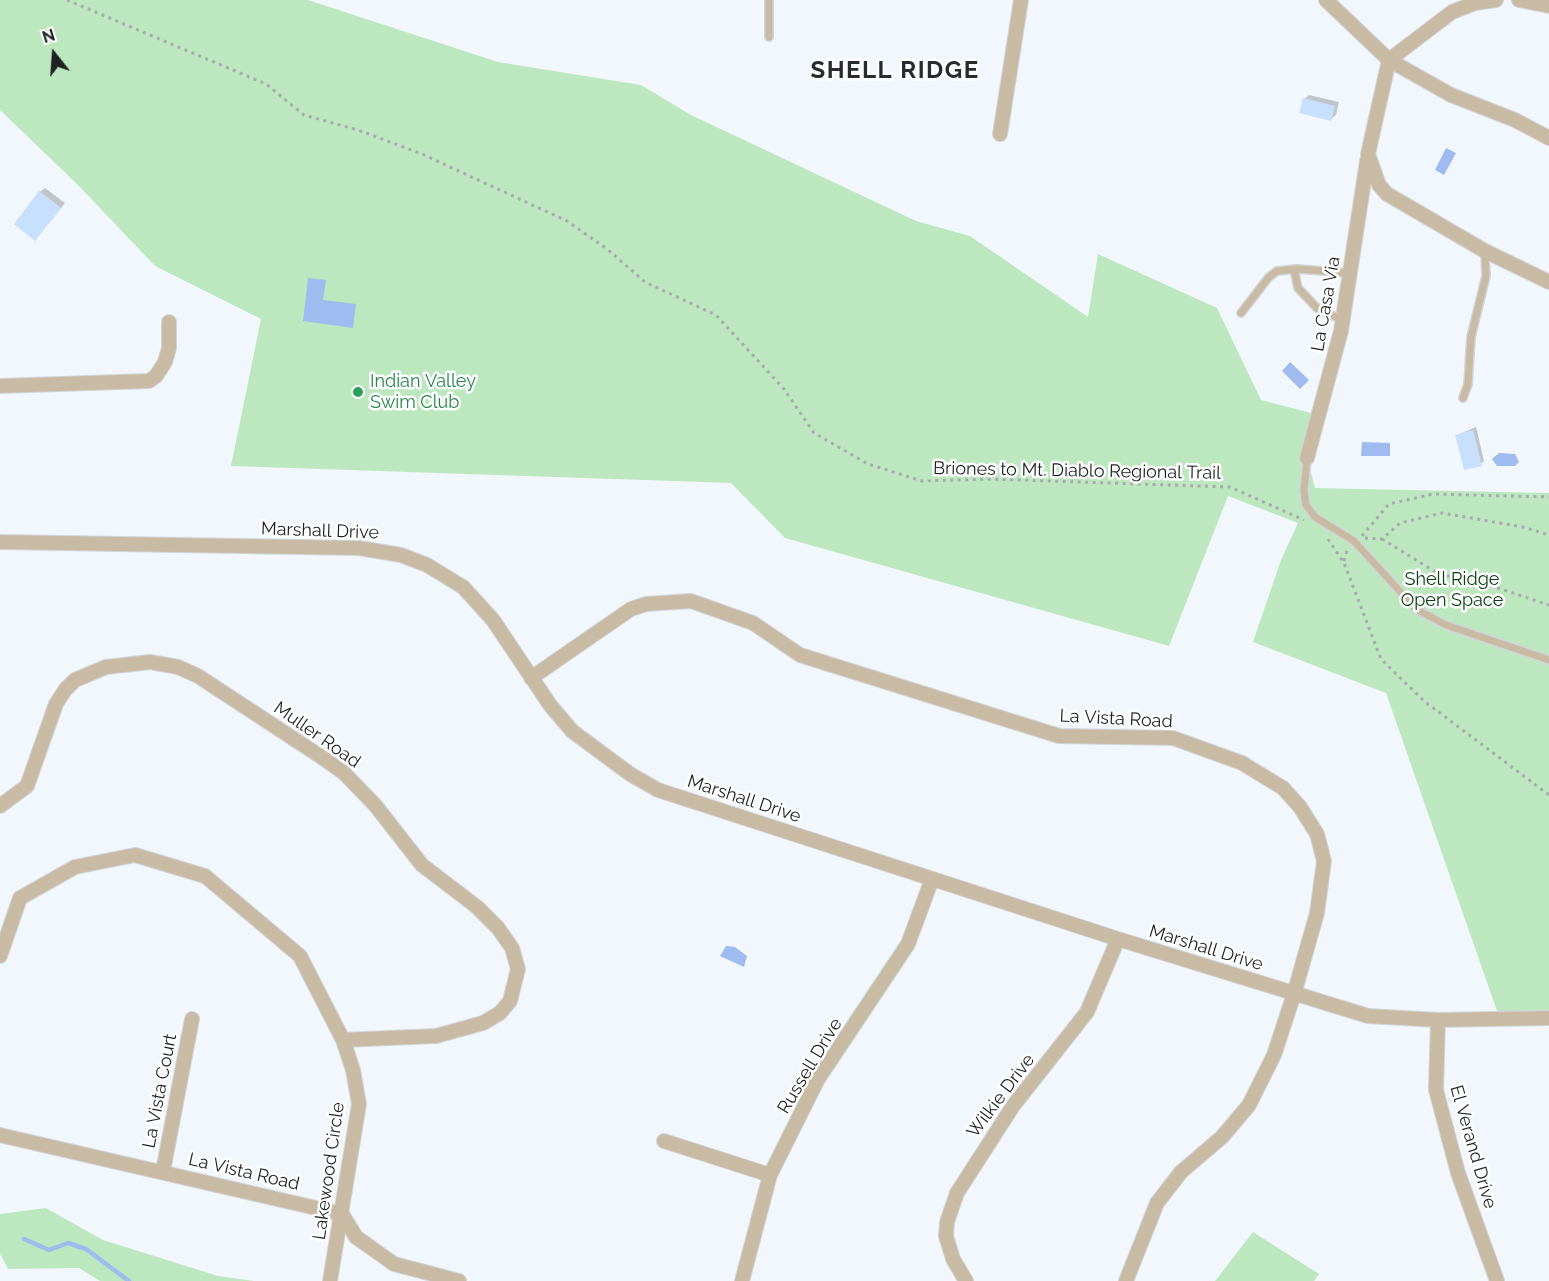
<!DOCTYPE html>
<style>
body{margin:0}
#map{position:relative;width:1549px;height:1281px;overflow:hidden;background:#f2f7fd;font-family:Raleway,sans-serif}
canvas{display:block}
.north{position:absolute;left:24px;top:24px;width:60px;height:60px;-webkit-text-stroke:4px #fff;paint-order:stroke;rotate:343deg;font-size:16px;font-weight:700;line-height:24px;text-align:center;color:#1f2123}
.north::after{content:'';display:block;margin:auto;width:21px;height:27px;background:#1f2123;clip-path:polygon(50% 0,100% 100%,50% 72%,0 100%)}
</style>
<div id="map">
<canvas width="1549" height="1281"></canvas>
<div class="north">N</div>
</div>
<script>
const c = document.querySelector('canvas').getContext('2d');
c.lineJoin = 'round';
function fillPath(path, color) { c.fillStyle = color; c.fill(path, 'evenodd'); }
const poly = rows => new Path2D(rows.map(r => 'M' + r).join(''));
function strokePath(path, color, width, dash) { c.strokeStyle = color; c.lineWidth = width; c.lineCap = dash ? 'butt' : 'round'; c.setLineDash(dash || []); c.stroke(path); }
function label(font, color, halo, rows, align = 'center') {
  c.font = font + ' Raleway,sans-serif'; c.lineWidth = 5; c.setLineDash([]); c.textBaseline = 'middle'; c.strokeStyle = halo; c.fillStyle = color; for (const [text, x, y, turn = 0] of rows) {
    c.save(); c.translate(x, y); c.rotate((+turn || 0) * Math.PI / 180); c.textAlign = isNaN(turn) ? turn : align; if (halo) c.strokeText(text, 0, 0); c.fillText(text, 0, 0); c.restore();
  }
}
const green = poly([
 [0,0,308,0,498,62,641,85,691,115,916,221,970,236,1088,317,1098,254,1217,308,1261,400,1319,415,1307,458,1315,488,1549,493,1549,1014,1497,1011,1386,693,1253,642,1281,560,1298,523,1228,496,1169,646,785,538,731,483,231,466,261,319,155,266,79,186,0,110],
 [46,1208,103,1240,218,1276,254,1281,100,1281,79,1268,8,1269,0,1253,0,1214],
 [1253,1232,1319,1274,1314,1281,1215,1281]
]);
const water = poly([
 [1446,148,1456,153,1444,175,1435,170],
 [308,278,326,280,323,300,356,304,353,328,303,321],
 [1290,362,1309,380,1300,389,1282,371],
 [1362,442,1390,443,1390,456,1361,456],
 [1499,453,1515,454,1519,462,1515,466,1497,466,1492,459],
 [726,946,735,947,747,956,744,967,720,956]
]);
const shadow = poly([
 [1309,95,1339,102,1336,115,1331,119,1304,99],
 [45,188,65,203,39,235,40,192],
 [1476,427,1484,461,1481,464,1457,435]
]);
const stream = poly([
 [24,1239,49,1250,68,1243,86,1249,129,1281]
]);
const building = poly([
 [1303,98,1335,106,1331,121,1299,113],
 [39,191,61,208,35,241,14,224],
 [1473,430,1482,466,1464,470,1455,435]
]);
const path = poly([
 [67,0,266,84,304,115,358,130,422,154,567,221,607,249,645,282,716,315,784,389,814,433,868,464,922,481,991,479,1230,487,1304,520],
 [1362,536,1389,504,1433,494,1549,497],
 [1365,538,1382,539,1400,523,1442,513,1523,527,1549,535],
 [1328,539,1344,563,1381,659,1424,701,1549,795],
 [1382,539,1442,576,1462,576,1549,605],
 [1344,561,1348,547]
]);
const lane = poly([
 [769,0,769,37],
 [1294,269,1298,288,1317,308,1328,315,1344,318],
 [1241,313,1269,277,1277,271,1297,269,1350,273],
 [1463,398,1468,384,1471,337,1486,276,1485,251],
 [1307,458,1304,491,1306,505,1315,517,1354,541,1416,609,1446,625,1549,660]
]);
const street = poly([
 [1326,0,1389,60,1451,95,1515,120,1549,138],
 [1519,0,1549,6],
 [1389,60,1368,154,1379,185,1387,194,1485,251,1549,282],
 [1389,60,1452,12,1475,3,1496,0],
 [1000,134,1021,0],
 [0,386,149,381,156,376,165,362,169,348,169,322],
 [1307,458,1341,331,1367,161],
 [0,542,359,548,401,555,427,565,463,587,493,620,550,705,572,731,630,774,658,790,1118,939,1368,1016,1438,1020,1549,1018],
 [531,678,631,609,646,604,691,601,753,623,800,655,1059,736,1173,738,1242,763,1283,788,1300,807,1317,834,1324,861,1317,913,1294,994,1274,1055,1249,1105,1222,1137,1181,1172,1157,1203,1126,1281],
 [0,806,27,786,56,704,65,690,75,680,106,667,150,662,178,667,198,676,323,758,344,773,375,805,422,865,477,907,498,928,512,948,518,969,510,1001,500,1013,483,1023,436,1036,343,1040],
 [0,956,20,898,75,867,135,855,205,876,300,956,343,1040,353,1070,359,1104,330,1281],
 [1438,1020,1436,1090,1458,1173,1497,1281],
 [0,1135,342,1214,356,1237,394,1264,459,1281],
 [664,1141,770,1175],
 [163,1171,192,1019],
 [742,1281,770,1175,818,1079,908,944,932,879],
 [966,1281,953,1259,946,1236,947,1222,957,1193,1013,1106,1087,1012,1118,939]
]);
const markers = [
 [358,392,6,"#2e9e5b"]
];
const streetNames = [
 ["La Casa Via",1326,304,-80],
 ["Briones to Mt. Diablo Regional Trail",1077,471,1],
 ["Marshall Drive",320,531,2],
 ["La Vista Road",1116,719,3],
 ["Muller Road",317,735,35],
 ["Marshall Drive",744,799,18],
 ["Marshall Drive",1206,948,17],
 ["Russell Drive",810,1066,-59],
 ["La Vista Court",160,1091,-79],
 ["Wilkie Drive",1001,1096,-53],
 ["El Verand Drive",1473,1147,74],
 ["Lakewood Circle",329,1171,-82],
 ["La Vista Road",244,1172,13]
];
const leisureNames = [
 ["Indian Valley",370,382],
 ["Swim Club",370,403]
];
const parkNames = [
 ["Shell Ridge",1452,580],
 ["Open Space",1452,601]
];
const districtNames = [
 ["SHELL RIDGE",895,71]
];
fillPath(green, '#bde8bf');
fillPath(water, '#9fbbef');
fillPath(shadow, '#0003');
strokePath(stream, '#9fbbef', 4.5);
fillPath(building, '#c6e0fd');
strokePath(lane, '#d0d5da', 10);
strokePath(street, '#d0d5da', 16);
strokePath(path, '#a7aaaf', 3, [3, 4.5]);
strokePath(lane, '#c9baa3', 7);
strokePath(street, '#c9baa3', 14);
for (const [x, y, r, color] of markers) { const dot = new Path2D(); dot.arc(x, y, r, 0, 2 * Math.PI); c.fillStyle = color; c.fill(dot); strokePath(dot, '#fff', 2); }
label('18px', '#1f2123', '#fff', streetNames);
label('18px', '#27864d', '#fff', leisureNames, 'left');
label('18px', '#0b4016', '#fff', parkNames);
c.letterSpacing = '1.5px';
label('bold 24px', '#282c30', '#fff', districtNames);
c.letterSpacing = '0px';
</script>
